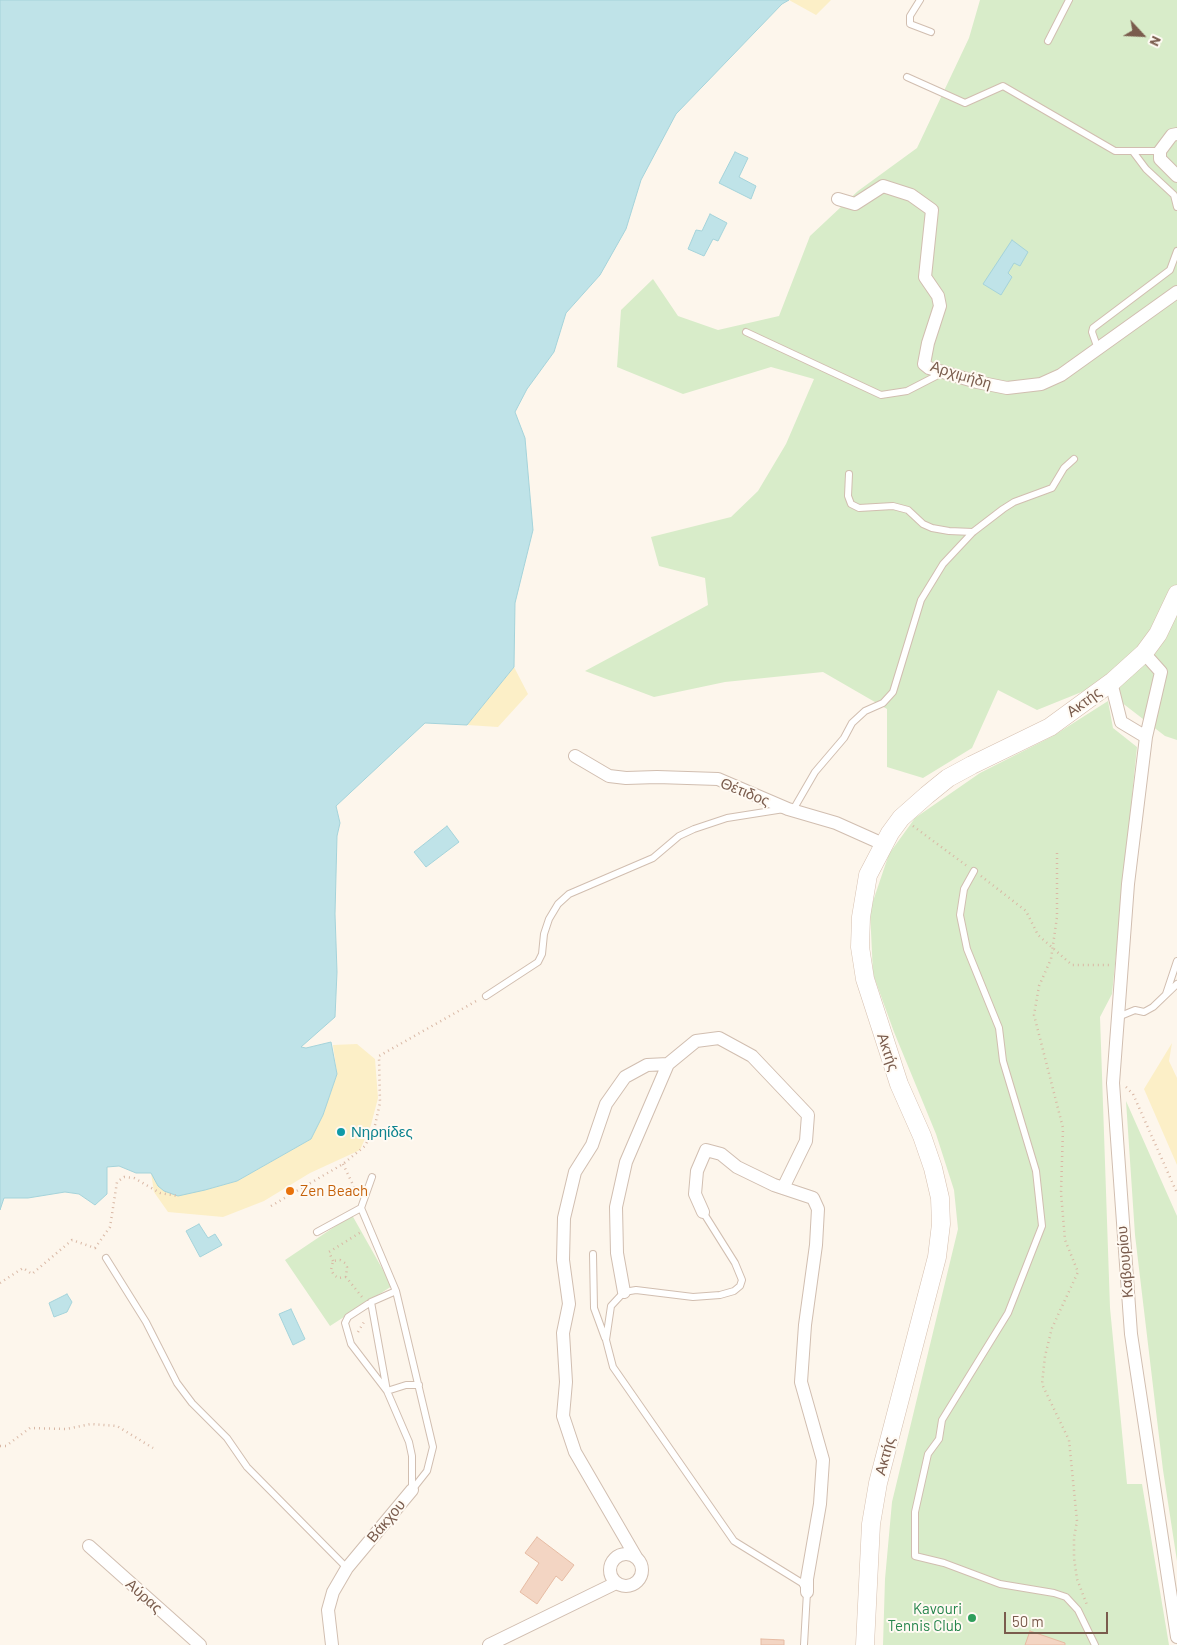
<!DOCTYPE html>
<meta charset="utf-8">
<style>
body{margin:0}
#map{position:relative;width:1177px;height:1645px;overflow:hidden;background:#fdf6ec;font-family:Barlow,sans-serif}
canvas{display:block}
.north{position:absolute;left:1117px;top:10px;width:50px;height:50px;-webkit-text-stroke:4px #fffaf3;paint-order:stroke;rotate:115deg;font-size:14px;font-weight:700;line-height:20px;text-align:center;color:#7a5c4d}
.north::after{content:'';display:block;margin:auto;width:18px;height:22px;background:#7a5c4d;clip-path:polygon(50% 0,100% 100%,50% 72%,0 100%)}
.scale{position:absolute;left:1004px;top:1612px;width:104px;height:22px;box-sizing:border-box;border:2px solid #7a5c4d;border-top:0;padding-left:6px;font-size:15px;line-height:18px;white-space:nowrap;color:#7a5c4d;-webkit-text-stroke:4px #fffaf3;paint-order:stroke}
</style>
<div id="map">
<canvas width="1177" height="1645"></canvas>
<div class="north">N</div>
<div class="scale">50 m</div>
</div>
<script>
const c = document.querySelector('canvas').getContext('2d');
c.lineJoin = 'round';
function fillPath(path, color) { c.fillStyle = color; c.fill(path, 'evenodd'); }
const poly = rows => new Path2D(rows.map(r => 'M' + r).join(''));
function strokePath(path, color, width, dash) { c.strokeStyle = color; c.lineWidth = width; c.lineCap = dash ? 'butt' : 'round'; c.setLineDash(dash || []); c.stroke(path); }
function label(font, color, halo, rows, align = 'center') {
  c.font = font + ' Barlow,sans-serif'; c.lineWidth = 4; c.setLineDash([]); c.textBaseline = 'middle'; c.strokeStyle = halo; c.fillStyle = color; for (const [text, x, y, turn = 0] of rows) {
    c.save(); c.translate(x, y); c.rotate((+turn || 0) * Math.PI / 180); c.textAlign = isNaN(turn) ? turn : align; if (halo) c.strokeText(text, 0, 0); c.fillText(text, 0, 0); c.restore();
  }
}
const green = poly([
 [980,0,1177,0,1177,740,1165,736,1099,685,1037,710,998,690,972,748,923,778,887,767,887,709,823,672,725,682,654,697,585,671,708,605,705,578,659,566,651,537,731,517,758,491,786,444,814,379,771,367,683,394,617,367,621,310,653,279,678,316,718,330,779,316,810,236,858,191,917,148,969,38],
 [1108,701,1113,728,1137,747,1112,994,1100,1017,1110,1308,1127,1484,1142,1484,1169,1645,883,1645,885,1579,892,1502,958,1229,954,1190,936,1134,894,1032,873,974,870,910,889,854,915,818,980,773,1053,736],
 [1126,1101,1177,1216,1177,1561,1163,1470,1135,1235],
 [352,1215,392,1286,330,1326,285,1260]
]);
const sand = poly([
 [789,0,831,0,816,15],
 [514,667,528,694,498,727,467,725],
 [1172,1043,1169,1061,1177,1078,1177,1165,1144,1089],
 [357,1044,375,1059,378,1098,371,1125,360,1150,310,1173,264,1201,223,1217,168,1212,154,1192,151,1173,158,1186,205,1190,237,1181,311,1139,323,1115,337,1074,333,1045]
]);
const water = poly([
 [0,0,789,0,782,4,676,114,641,180,626,229,600,275,566,313,554,352,527,389,515,412,525,438,533,530,515,603,514,667,467,725,425,723,336,806,340,823,337,836,335,914,337,972,335,1017,301,1047,306,1048,331,1042,337,1074,323,1115,311,1139,237,1181,205,1190,178,1196,164,1191,158,1186,151,1173,136,1173,119,1166,107,1167,107,1194,95,1205,79,1194,65,1192,28,1198,4,1198,0,1210,0,0],
 [735,152,748,158,739,177,756,186,751,199,719,183,735,152],
 [710,214,727,223,718,241,713,239,704,256,688,249,696,230,702,231,710,214],
 [1012,240,1028,252,1020,266,1014,263,1008,273,1012,277,1001,295,983,284,1012,240],
 [447,826,459,842,426,867,414,852,447,826],
 [199,1224,208,1238,215,1234,222,1245,200,1257,186,1231,199,1224],
 [67,1294,72,1302,67,1312,54,1317,49,1303,67,1294],
 [291,1309,305,1339,293,1345,279,1314,291,1309]
]);
const building = poly([
 [537,1537,574,1565,562,1581,556,1576,537,1604,520,1592,539,1563,525,1553,537,1537],
 [1030,1631,1065,1643,1065,1645,1025,1645,1030,1631],
 [761,1639,784,1640,784,1645,761,1645,761,1639]
]);
const path = poly([
 [913,826,967,866],
 [1057,853,1057,917,1051,959,1039,986,1034,1015,1063,1128,1061,1193,1065,1240,1078,1272,1052,1328,1045,1356,1042,1384,1069,1440,1077,1521,1074,1538,1074,1558,1077,1579,1087,1605],
 [981,876,1026,911,1038,935,1072,965,1111,965],
 [1126,1087,1133,1094,1177,1193],
 [343,1164,356,1191],
 [271,1206,343,1164,365,1146,375,1125,380,1103,379,1056,478,1000],
 [333,1261,329,1252,361,1232],
 [346,1277,338,1278,334,1275,331,1270,333,1261,340,1260,345,1263,347,1267,346,1277,362,1297],
 [0,1283,23,1268,32,1274,72,1240,95,1248,110,1227,117,1182,124,1177,134,1178,160,1193,178,1196],
 [358,1332,364,1322],
 [0,1446,6,1446,30,1428,66,1429,91,1424,117,1426,153,1448]
]);
const lane = poly([
 [920,0,910,16,910,24,931,32],
 [1048,41,1069,0],
 [907,77,965,103,1003,86,1115,151,1160,151],
 [1134,153,1146,169,1174,195,1177,207],
 [746,332,881,395,907,391,940,374],
 [1098,349,1092,332,1093,328,1170,270,1177,251],
 [849,474,848,496,851,504,859,508,893,506,908,510,923,524,932,528,949,531,973,532],
 [793,810,815,772,844,738,852,723,865,711,883,703,893,692,921,600,943,564,973,532,1003,509,1014,502,1052,488,1064,468,1074,459],
 [974,871,964,889,960,915,967,949,999,1028,1003,1061,1036,1171,1042,1226,1008,1313,942,1420,939,1439,928,1454,915,1512,915,1556,944,1563,1000,1584,1054,1593,1066,1597,1078,1610,1095,1645],
 [1166,994,1177,961],
 [486,996,538,962,542,954,544,934,549,919,558,904,569,894,653,858,679,836,694,829,727,818,784,809],
 [1118,1017,1135,1010,1144,1012,1153,1007,1177,984],
 [372,1177,361,1208,396,1291,433,1447,427,1471,412,1490],
 [703,1212,735,1263,742,1280,740,1286,734,1291,720,1295,693,1297,636,1290,624,1292,611,1306,606,1340,613,1367,734,1541,802,1583,807,1592,804,1645],
 [317,1232,361,1208],
 [593,1254,594,1308,605,1338],
 [106,1258,146,1322,177,1383,192,1403,227,1438,247,1467,347,1568],
 [396,1291,371,1302,348,1317,345,1323,351,1344,387,1391,409,1442,412,1456,412,1490],
 [371,1302,387,1391,406,1385,419,1385]
]);
const street = poly([
 [1177,134,1172,135,1160,151,1160,159,1177,176],
 [838,199,855,204,883,186,911,195,932,210,925,277,938,296,940,306,928,343,924,364,929,368,977,382,1007,388,1041,384,1061,375,1177,292],
 [1144,653,1161,672,1146,737],
 [1111,682,1121,722,1146,737,1128,884,1113,1083,1131,1334,1177,1637],
 [575,756,609,776,626,778,657,777,718,779,788,809,836,823,883,844],
 [703,1212,695,1194,697,1171,706,1150,721,1154,737,1167,774,1185,813,1198,818,1209,816,1245,805,1325,801,1382,823,1460,820,1504,807,1579,807,1592],
 [624,1292,617,1253,616,1207,626,1162,668,1064,696,1041,719,1038,752,1056,808,1115,806,1141,783,1188],
 [89,1546,200,1645],
 '610 1570a16 16 0 1 1 32 0a16 16 0 1 1-32 0Z',
 [636,1557,575,1452,563,1416,566,1382,563,1333,569,1304,563,1260,564,1218,575,1172,592,1145,606,1104,625,1077,647,1065,668,1064],
 [332,1645,328,1610,333,1592,347,1568,412,1490],
 [489,1645,616,1583]
]);
const secondary = poly([
 [865,1645,871,1524,878,1483,937,1257,941,1224,940,1198,933,1168,922,1136,899,1084,865,979,860,947,861,917,868,875,890,833,901,818,927,795,948,778,972,765,1050,727,1113,681,1144,653,1158,634,1177,594]
]);
const markers = [
 [341,1132,5,"#0f9aa8"],
 [290,1191,5,"#e8710a"],
 [972,1618,5,"#2e9e5b"]
];
const streetNames = [
 ["Αρχιμήδη",961,375,17],
 ["Ακτής",1084,702,-36],
 ["Θέτιδος",745,792,22],
 ["Ακτής",888,1052,71],
 ["Καβουρίου",1125,1262,-95],
 ["Ακτής",885,1456,-75],
 ["Βάκχου",386,1521,-50],
 ["Αύρας",144,1596,42]
];
const cultureNames = [
 ["Νηρηίδες",351,1132]
];
const foodNames = [
 ["Zen Beach",300,1191]
];
const leisureNames = [
 ["Kavouri",962,1609],
 ["Tennis Club",962,1626]
];
fillPath(green, '#d8ecc9');
fillPath(sand, '#fcefc7');
fillPath(water, '#bfe3e8');
strokePath(water, '#a5d3da', 1);
fillPath(building, '#f3d5c3');
strokePath(building, '#e6bba3', 1);
strokePath(lane, '#d1beb0', 8);
strokePath(street, '#d1beb0', 14);
strokePath(secondary, '#d6c0b0', 19);
strokePath(path, '#d9b8a5', 2.5, [1, 4]);
strokePath(lane, '#fff', 6);
strokePath(street, '#fff', 12);
strokePath(secondary, '#fff', 18);
for (const [x, y, r, color] of markers) { const dot = new Path2D(); dot.arc(x, y, r, 0, 2 * Math.PI); c.fillStyle = color; c.fill(dot); strokePath(dot, '#fffaf3', 2); }
label('15px', '#7a5c4d', '#fffaf3', streetNames);
label('15px', '#0d838f', '#fffaf3', cultureNames, 'left');
label('15px', '#c56008', '#fffaf3', foodNames, 'left');
label('15px', '#27864d', '#fffaf3', leisureNames, 'right');
</script>
